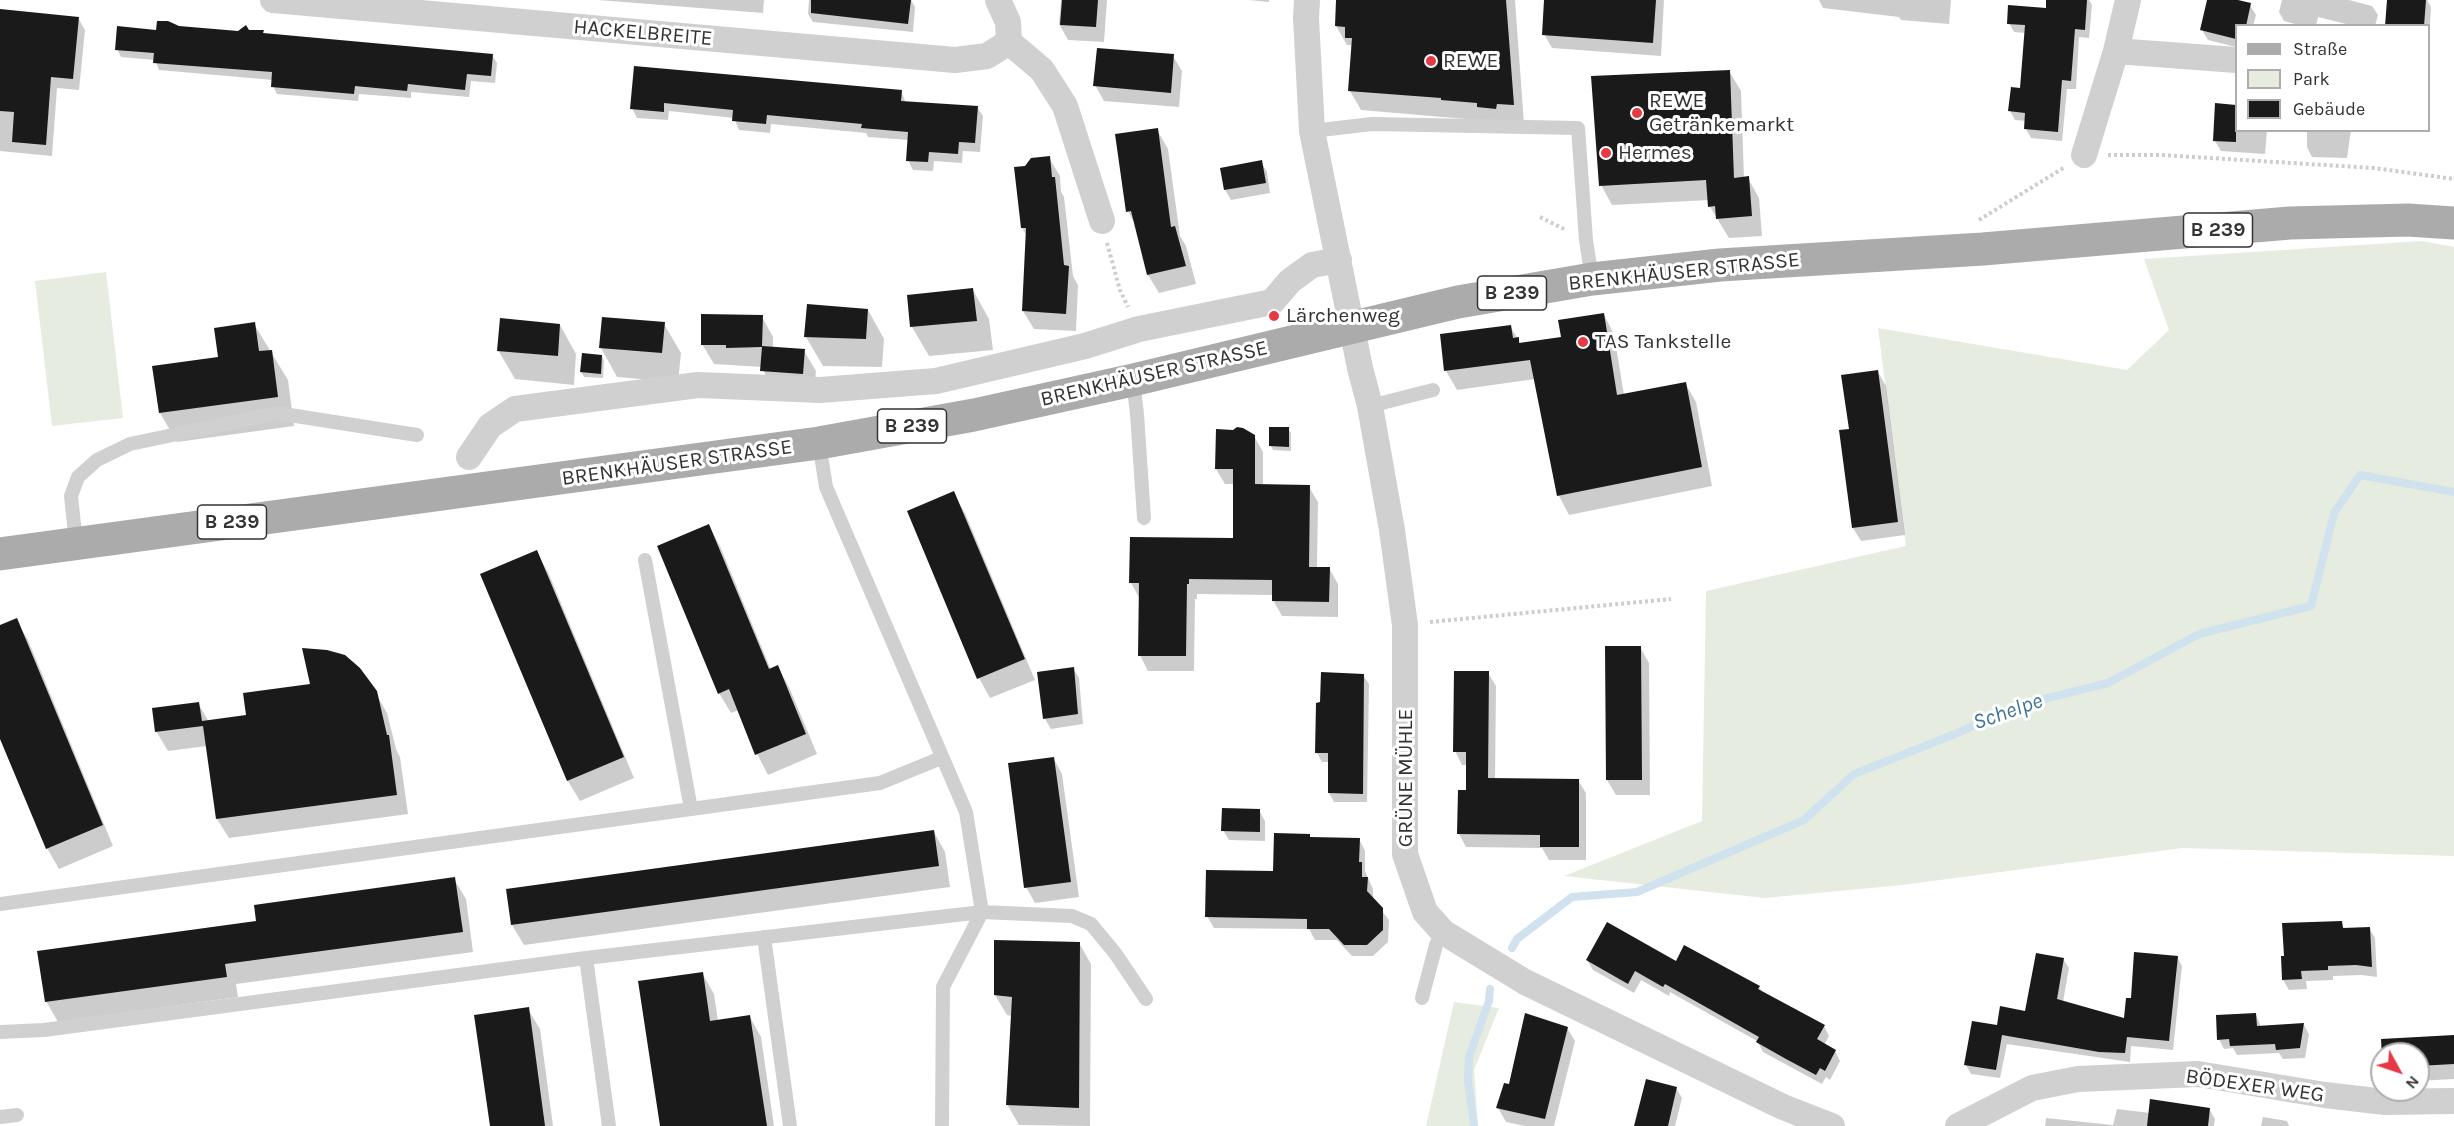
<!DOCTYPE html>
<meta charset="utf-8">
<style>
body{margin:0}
#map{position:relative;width:2454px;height:1126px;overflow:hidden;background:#fff;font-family:Karla,sans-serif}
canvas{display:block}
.legend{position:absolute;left:2235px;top:24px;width:195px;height:108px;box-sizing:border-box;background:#fff;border:2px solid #adadad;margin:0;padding:8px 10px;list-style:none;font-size:18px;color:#333}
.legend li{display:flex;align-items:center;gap:12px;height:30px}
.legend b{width:30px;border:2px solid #adadad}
.north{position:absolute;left:2370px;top:1042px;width:60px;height:60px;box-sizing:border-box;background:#fff;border:2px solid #adadad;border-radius:50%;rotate:130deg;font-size:16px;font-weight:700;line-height:24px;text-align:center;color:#333}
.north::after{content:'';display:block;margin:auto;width:21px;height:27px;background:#e63946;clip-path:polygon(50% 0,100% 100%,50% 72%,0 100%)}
</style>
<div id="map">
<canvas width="2454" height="1126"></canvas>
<ul class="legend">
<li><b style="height:8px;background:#ababab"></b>Straße</li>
<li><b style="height:16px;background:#e6ecdf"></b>Park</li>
<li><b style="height:16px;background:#1a1a1a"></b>Gebäude</li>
</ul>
<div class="north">N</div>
</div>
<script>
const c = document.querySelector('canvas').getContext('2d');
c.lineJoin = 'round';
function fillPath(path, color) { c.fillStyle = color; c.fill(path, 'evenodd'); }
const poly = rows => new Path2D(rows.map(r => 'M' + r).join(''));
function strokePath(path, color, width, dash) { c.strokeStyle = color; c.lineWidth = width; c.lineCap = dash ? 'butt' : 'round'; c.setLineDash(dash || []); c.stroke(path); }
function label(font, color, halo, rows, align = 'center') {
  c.font = font + ' Karla,sans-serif'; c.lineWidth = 6; c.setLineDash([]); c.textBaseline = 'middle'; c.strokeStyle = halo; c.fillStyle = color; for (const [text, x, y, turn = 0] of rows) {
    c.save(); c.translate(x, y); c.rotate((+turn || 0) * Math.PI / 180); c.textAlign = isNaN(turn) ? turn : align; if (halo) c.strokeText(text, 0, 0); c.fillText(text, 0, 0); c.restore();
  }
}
const green = poly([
 [2422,241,2454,247,2454,856,2182,848,1902,885,1765,898,1564,876,1702,821,1706,591,1906,546,1878,328,2127,370,2169,330,2144,259],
 [106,272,123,418,52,426,35,281],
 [1454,1002,1499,1008,1474,1070,1478,1126,1426,1126]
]);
const shadow = poly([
 [598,0,764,0,763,13],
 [809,0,911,0,915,7,913,32,813,22,808,14],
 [1061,0,1107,0,1104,42,1068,40,1059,24],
 [1249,0,1269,0,1269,2],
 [1337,0,1515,0,1524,124,1361,110,1350,91,1353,49,1351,45,1347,45,1336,26],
 [1546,0,1664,0,1661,56,1552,48,1544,34],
 [1819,0,1951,0,1949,24,1901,20,1899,17,1823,8],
 [2048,0,2089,0,2092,5,2089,38,2079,37,2076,89,2067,89,2062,141,2031,138,2026,129,2026,121,2015,120,2010,111,2022,89,2025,33,2014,32,2009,23,2047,9],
 [2209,0,2232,0,2250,5,2256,15,2253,26,2236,26,2236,47,2208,40,2202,30],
 [2282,0,2349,0,2372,6,2378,15,2375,26,2354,26,2318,17,2316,26,2302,26,2284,21,2279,12],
 [2389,0,2427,0,2431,7,2429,43,2428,26,2387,26],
 [0,11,78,18,85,30,79,90,57,88,52,156,0,151],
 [178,27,238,33,263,32,265,35,492,55,497,63,495,83,471,81,469,97,411,92,411,98,359,94,358,101,277,94,273,86,273,80,159,70,155,60,121,57,117,49,158,32],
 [1173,56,1182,71,1179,107,1104,101,1095,85],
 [635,68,901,91,906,103,977,107,983,116,980,152,963,151,962,163,934,161,933,171,913,170,908,160,909,140,868,137,866,133,771,124,770,133,739,130,734,118,669,111,668,120,637,118,632,108],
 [1729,71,1741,91,1744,178,1748,178,1759,198,1762,236,1729,238,1710,207,1709,200,1612,205,1601,185],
 [2217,105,2236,106,2236,130,2267,130,2265,154,2221,151,2215,141],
 [1157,130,1168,149,1180,236,1186,246,1196,284,1159,293,1148,275,1136,226,1128,211],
 [2307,130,2351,130,2347,158,2312,157,2307,147],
 [1049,158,1060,176,1061,192,1064,197,1073,276,1078,285,1076,331,1034,329,1023,311,1027,236,1022,228,1026,168],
 [1261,162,1267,172,1270,193,1231,200,1225,190],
 [973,290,989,319,993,350,929,356,912,327,909,296],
 [868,310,884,339,882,367,823,366,806,337],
 [1604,315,1614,334,1624,395,1685,383,1696,402,1712,486,1569,515,1559,496,1535,379,1457,390,1446,371,1441,335,1510,326,1521,344,1562,338],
 [762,317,773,337,773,348,804,351,816,371,814,394,773,391,762,367,714,364,702,344],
 [254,324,288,380,294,426,177,442,160,413,154,367,219,358],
 [664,324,681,353,678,382,617,377,601,348],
 [560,325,576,354,574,385,515,379,498,350],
 [583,354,602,356,604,361,603,378,584,377,581,372],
 [1878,372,1886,386,1905,535,1861,541,1853,528,1850,430],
 [1243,429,1254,436,1263,452,1263,485,1309,487,1318,502,1317,568,1329,568,1338,584,1338,617,1282,616,1273,600,1273,595,1197,594,1197,599,1195,599,1194,671,1148,671,1140,655,1140,599,1131,583,1234,540,1235,484,1225,484,1216,469,1217,431],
 [1288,429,1291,433,1291,451,1273,450,1271,446],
 [953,493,965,513,1035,680,990,698,979,678],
 [709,526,720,546,771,670,778,667,789,687,817,754,768,775,757,754,739,710,731,713,719,693],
 [536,552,548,572,634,778,580,801,568,781,482,575],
 [16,620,28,640,113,846,59,869,47,848,0,736,0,626],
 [1640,647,1649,663,1650,795,1616,795,1607,780],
 [1073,668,1079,678,1083,724,1051,729,1045,719],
 [1488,673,1496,686,1495,780,1578,780,1586,793,1586,860,1549,860,1542,848,1466,847,1459,834,1459,791,1467,791,1467,765,1462,765,1455,751],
 [1363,675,1369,684,1367,802,1334,802,1329,793,1330,762,1322,762,1317,753],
 [375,692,387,713,396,749,400,757,408,814,229,838,217,819,207,746,168,751,156,731,198,703,209,722],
 [1054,759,1062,774,1079,897,1035,903,1026,887],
 [1259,810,1265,821,1265,841,1229,840,1223,830],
 [934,832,945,852,950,887,524,945,512,925],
 [1311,839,1359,839,1365,851,1365,871,1373,889,1373,900,1389,920,1388,942,1373,956,1352,956,1337,940,1315,940,1309,929,1214,928,1207,916,1274,872],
 [454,879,466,899,473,952,236,984,238,997,58,1022,46,1001,258,922],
 [2341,923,2345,930,2369,928,2375,938,2377,977,2362,975,2333,976,2333,980,2306,981,2307,989,2289,990,2283,980],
 [1079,943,1091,964,1090,1126,1019,1125,1007,1104,1012,1016,1007,1015,995,995],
 [2177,957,2182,966,2173,1050,2131,1046,2130,1062,2007,1044,2000,1078,1971,1074,1966,1065,1998,1027,2027,1012,2063,959,2069,968,2063,1002,2125,1020,2132,1000],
 [1587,960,1676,963,1759,987,1763,993,1824,1026,1829,1036,1824,1045,1835,1051,1840,1061,1830,1080,1826,1077,1822,1084,1763,1052,1757,1041,1670,992,1669,996,1641,980,1634,993,1593,970],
 [702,973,714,994,718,1021,750,1017,761,1037,774,1126,661,1126],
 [528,1009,540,1029,553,1126,491,1126],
 [2256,1015,2261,1027,2304,1025,2309,1034,2305,1058,2283,1059,2279,1053,2237,1055,2233,1048,2224,1049,2219,1039],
 [1567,1028,1575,1041,1554,1126,1525,1126,1506,1122,1498,1108,1510,1086],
 [2454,1037,2454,1079,2418,1081,2418,1054,2383,1054],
 [1676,1088,1682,1098,1675,1126,1637,1126],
 [2117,1109,2150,1113,2209,1109,2215,1119,2214,1126,2045,1126,2046,1118,2113,1125],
 [2263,1117,2287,1121,2289,1126,2261,1126]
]);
const stream = poly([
 [1512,948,1517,939,1572,897,1637,892,1804,820,1854,774,1955,734,2016,706,2108,683,2199,634,2311,606,2334,513,2360,475,2454,492],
 [1474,1126,1468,1081,1469,1057,1489,1001,1490,989]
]);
const building = poly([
 [811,0,911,0,908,24,811,13],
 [1062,0,1098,0,1096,27,1060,25],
 [1336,0,1506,0,1514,105,1497,104,1496,109,1477,107,1477,103,1441,100,1441,98,1348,91,1352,38,1345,38,1345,27,1335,26],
 [1544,0,1656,0,1653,43,1542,35],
 [2046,0,2087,0,2085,30,2075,29,2071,81,2062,80,2058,132,2024,129,2025,113,2008,111,2011,87,2020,88,2025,25,2007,24,2008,5,2046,8],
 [2207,0,2238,0,2251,3,2246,26,2236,26,2236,39,2200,30],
 [2387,0,2426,0,2424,26,2385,26],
 [0,9,79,17,73,79,51,77,46,145,12,142,14,112,0,111],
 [157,21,168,21,179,26,238,31,246,25,249,30,264,30,263,33,493,54,491,76,467,74,465,90,408,84,407,91,355,86,354,94,271,87,272,72,153,63,154,53,115,50,117,26,156,30],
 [1097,48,1174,54,1171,93,1093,86],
 [634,66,902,90,901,101,978,106,975,143,959,142,958,154,929,152,928,162,906,161,908,132,861,128,862,124,767,115,766,124,732,121,733,110,664,103,664,112,630,109],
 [1730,70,1734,178,1749,176,1752,216,1716,219,1715,206,1708,207,1706,180,1599,186,1591,76],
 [2215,103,2236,105,2236,142,2213,141],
 [1158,128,1171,227,1175,226,1186,266,1147,275,1131,211,1126,212,1115,134],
 [1050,156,1052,177,1055,177,1064,265,1069,266,1066,314,1022,311,1026,228,1021,228,1014,167,1025,166,1031,158],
 [1262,160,1266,183,1224,190,1220,168],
 [973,288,977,321,910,327,907,295],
 [807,304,868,309,866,339,804,337],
 [1604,313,1617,395,1686,382,1702,467,1557,496,1530,360,1444,371,1440,334,1511,325,1513,338,1519,337,1519,343,1561,337,1558,320],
 [701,314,763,315,762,346,805,349,803,374,760,371,762,347,726,348,726,345,701,345],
 [602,317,665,322,662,353,599,348],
 [500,318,560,324,558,356,497,351],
 [255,322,259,351,272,350,278,397,159,413,152,366,218,357,214,328],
 [582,353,602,355,601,374,580,372],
 [1878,370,1898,522,1852,528,1839,430,1849,429,1841,375],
 [1237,427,1243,428,1255,435,1255,484,1310,485,1309,567,1330,567,1329,602,1272,601,1272,580,1189,579,1189,584,1187,584,1186,656,1138,656,1139,583,1129,583,1130,537,1233,538,1233,469,1215,469,1216,429,1233,430],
 [1269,427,1289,427,1289,447,1269,446],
 [954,491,1025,659,977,679,907,511],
 [709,524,769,669,778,665,806,734,755,755,729,689,718,694,657,546],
 [537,550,624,757,567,781,480,574],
 [17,618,103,825,46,849,0,739,0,625],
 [1605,646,1641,646,1642,780,1606,780],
 [302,648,327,650,345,655,360,668,377,691,387,735,389,735,397,795,216,819,203,726,155,732,152,708,199,702,202,721,246,715,243,693,310,684],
 [1074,667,1078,714,1043,719,1037,672],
 [1454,671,1489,671,1488,778,1579,779,1579,847,1540,847,1540,835,1457,834,1458,790,1466,790,1466,752,1453,752],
 [1321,672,1364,674,1363,794,1328,793,1328,753,1315,753,1316,703,1320,702],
 [1054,757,1071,882,1024,888,1008,763],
 [1222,808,1260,809,1260,832,1221,831],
 [934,830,939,866,511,925,506,889],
 [1274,833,1310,834,1310,837,1360,838,1359,862,1362,862,1362,877,1368,877,1367,891,1383,908,1383,930,1367,945,1344,945,1329,929,1307,929,1307,919,1205,917,1206,870,1273,871],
 [455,877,463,932,225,964,227,977,45,1002,37,951,256,921,254,905],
 [2342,921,2343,928,2370,927,2372,967,2356,965,2328,966,2328,970,2301,971,2302,979,2282,980,2281,956,2284,956,2282,923],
 [1607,922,1676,961,1684,945,1760,986,1758,989,1825,1025,1817,1039,1836,1050,1825,1071,1820,1068,1816,1075,1786,1059,1756,1042,1759,1037,1665,984,1663,987,1635,971,1628,984,1586,960],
 [994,940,1080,942,1079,1108,1006,1105,1012,997,994,995],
 [2134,952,2178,956,2169,1041,2127,1037,2125,1053,2099,1052,2002,1035,1996,1070,1964,1065,1972,1021,1997,1025,2000,1006,2025,1011,2036,953,2064,958,2057,999,2124,1018,2126,998,2131,998],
 [703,972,710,1021,750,1015,767,1126,660,1126,638,981],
 [529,1007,545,1126,490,1126,474,1015],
 [1525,1013,1568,1027,1545,1119,1496,1108,1504,1083,1509,1084],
 [2256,1013,2257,1026,2304,1023,2300,1048,2276,1050,2275,1044,2230,1046,2229,1039,2217,1040,2216,1015],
 [2454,1035,2454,1064,2418,1066,2418,1054,2382,1054,2382,1058,2381,1039],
 [1646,1079,1677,1087,1668,1126,1634,1126],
 [2150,1099,2210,1108,2208,1126,2147,1126]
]);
const path = poly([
 [2108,155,2161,155,2374,168,2454,179],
 [1540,217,1566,230],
 [1979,220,2065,167],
 [1107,243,1120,290,1128,307],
 [1430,622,1671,599]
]);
const service = poly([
 [1312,131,1372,124,1578,128,1586,240,1592,279],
 [1133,380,1137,414,1144,518],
 [1370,406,1433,390],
 [819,443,826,487,966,812,982,912,943,987,942,1126],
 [76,543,71,496,78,477,97,460,130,444,277,413,417,435],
 [645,560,691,809],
 [0,904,880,783,941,758],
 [764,937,790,1126],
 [586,958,609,1126],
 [1422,998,1436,945,1443,932],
 [0,1032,44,1030,586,958,982,912,1072,916,1091,924,1115,953,1146,999],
 [0,1117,17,1115]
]);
const minor = poly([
 [273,0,955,60,987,56,1009,42],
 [998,0,1008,22,1009,42,1042,70,1065,106,1102,221],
 [1307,0,1306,18,1312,131,1360,368,1370,406,1392,530,1405,625,1405,854,1425,912,1443,932,1525,982,1783,1107,1832,1126],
 [2116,51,2236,60],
 [2084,155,2116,51,2128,0],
 [469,457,490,426,515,409,698,385,820,390,936,381,1085,346,1139,329,1272,302,1290,281,1312,265,1339,260],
 [1958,1126,2032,1088,2078,1079,2198,1074,2325,1095,2385,1102,2454,1101]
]);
const primary = poly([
 [0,554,819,443,974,415,1133,380,1458,302,1592,279,1720,265,1983,249,2290,223,2408,220,2454,223]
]);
const markers = [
 [1431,61,6,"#e63946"],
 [1637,113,6,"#e63946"],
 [1606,153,6,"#e63946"],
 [1274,316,6,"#e63946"],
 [1583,342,6,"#e63946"]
];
const shields = [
 [2218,230,69],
 [1512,293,69],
 [912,426,69],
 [232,522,69]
];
const shieldNames = [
 ["B 239",2218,230],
 ["B 239",1512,293],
 ["B 239",912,426],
 ["B 239",232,522]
];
const streetNames = [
 ["HACKELBREITE",643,33,5],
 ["BRENKHÄUSER STRASSE",1684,272,-6],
 ["BRENKHÄUSER STRASSE",1154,374,-13],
 ["BRENKHÄUSER STRASSE",677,463,-8],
 ["GRÜNE MÜHLE",1406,778,-90],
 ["BÖDEXER WEG",2255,1086,8]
];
const poiNames = [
 ["REWE",1443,61],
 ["REWE",1649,101],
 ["Getränkemarkt",1649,125],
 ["Hermes",1618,153],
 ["Lärchenweg",1286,316],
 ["TAS Tankstelle",1595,342]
];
const waterNames = [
 ["Schelpe",2008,712,-19]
];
fillPath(green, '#e6ecdf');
fillPath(shadow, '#0003');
strokePath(stream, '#cfe2ee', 8);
fillPath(building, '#1a1a1a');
strokePath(path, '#cdcdcd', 4, [3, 3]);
strokePath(service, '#d0d0d0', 14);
strokePath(minor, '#d0d0d0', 26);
strokePath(primary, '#ababab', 33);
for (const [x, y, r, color] of markers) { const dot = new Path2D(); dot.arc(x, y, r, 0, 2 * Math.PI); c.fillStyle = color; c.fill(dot); strokePath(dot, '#fff', 2); }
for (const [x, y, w] of shields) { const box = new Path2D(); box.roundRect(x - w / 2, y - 17, w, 34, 4.5); c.fillStyle = '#fff'; c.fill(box); strokePath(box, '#333', 1.5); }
label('bold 20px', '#333', null, shieldNames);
label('21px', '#333', '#fff', streetNames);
label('21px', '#333', '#fff', poiNames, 'left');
label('italic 22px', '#3f7597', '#fff', waterNames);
</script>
